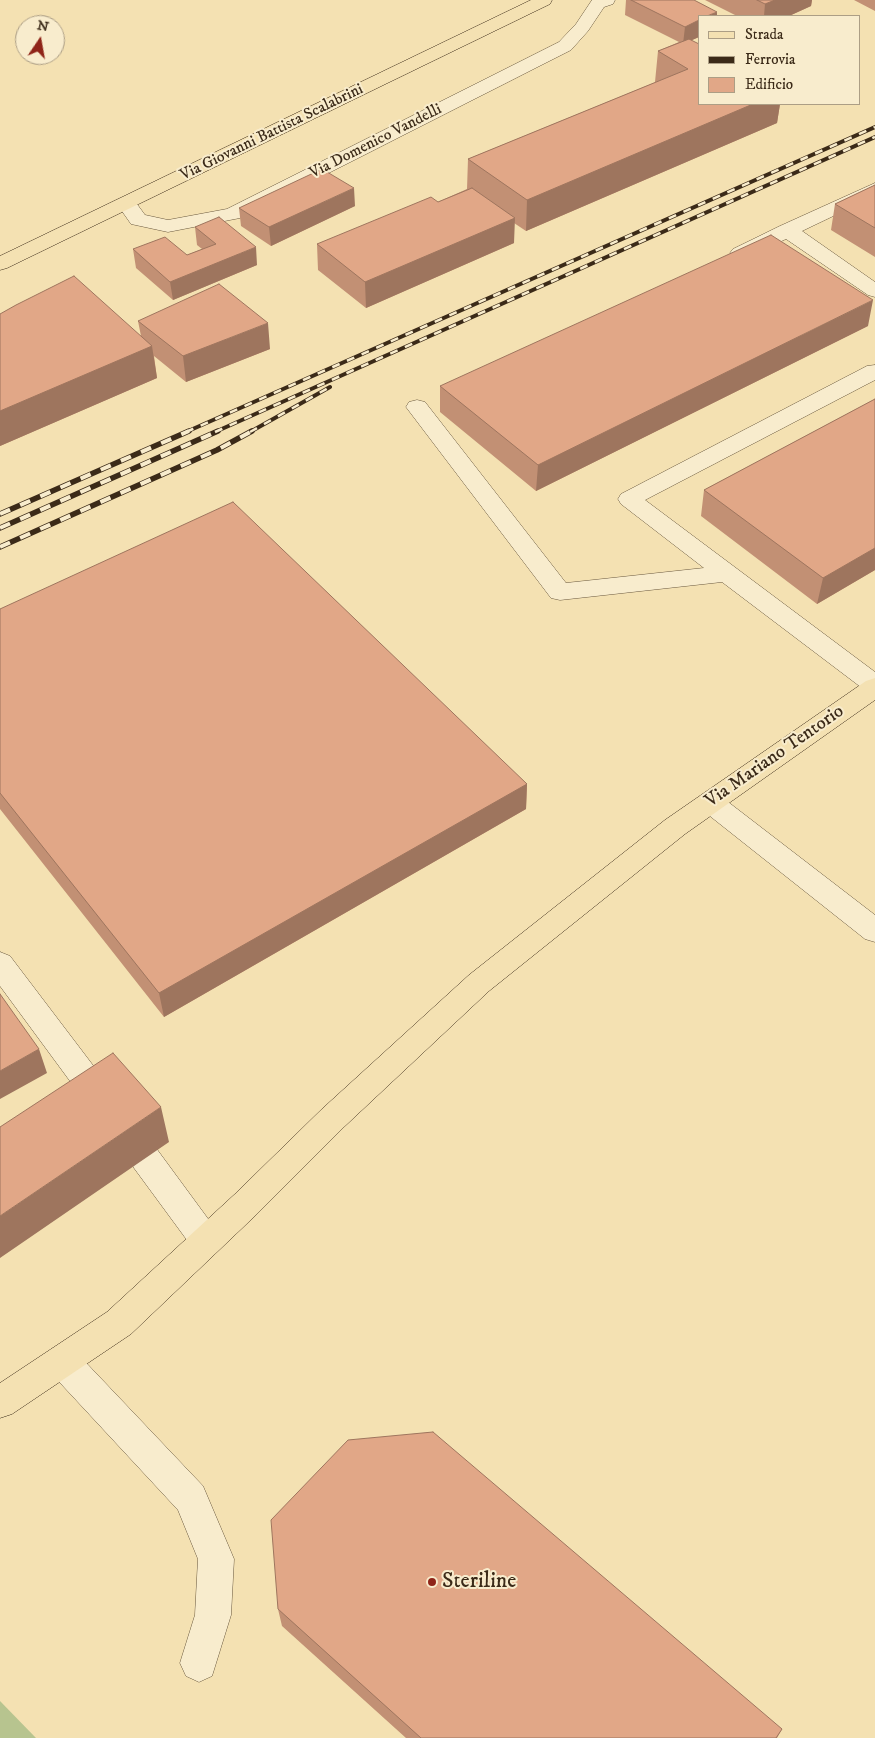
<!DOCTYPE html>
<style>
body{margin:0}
#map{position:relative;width:875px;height:1738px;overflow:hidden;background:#f4e1b2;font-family:"IM FELL DW Pica",serif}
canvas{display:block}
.legend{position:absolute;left:698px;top:15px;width:162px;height:90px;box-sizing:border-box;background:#f8eccd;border:1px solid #ac9e85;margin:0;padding:6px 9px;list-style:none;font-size:15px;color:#3b2a18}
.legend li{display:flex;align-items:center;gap:10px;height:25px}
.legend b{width:25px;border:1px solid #ac9e85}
.north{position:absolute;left:15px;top:15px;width:50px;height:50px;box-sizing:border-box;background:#f8eccd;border:1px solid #ac9e85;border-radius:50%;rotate:12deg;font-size:14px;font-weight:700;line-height:20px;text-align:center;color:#3b2a18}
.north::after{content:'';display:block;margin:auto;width:18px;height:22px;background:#8f2418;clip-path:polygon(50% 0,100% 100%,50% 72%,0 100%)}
</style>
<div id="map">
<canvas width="875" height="1738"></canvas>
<ul class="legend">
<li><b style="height:6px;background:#f4e1b2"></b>Strada</li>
<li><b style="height:6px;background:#3b2a18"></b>Ferrovia</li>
<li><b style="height:14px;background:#e1a787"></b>Edificio</li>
</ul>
<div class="north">N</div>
</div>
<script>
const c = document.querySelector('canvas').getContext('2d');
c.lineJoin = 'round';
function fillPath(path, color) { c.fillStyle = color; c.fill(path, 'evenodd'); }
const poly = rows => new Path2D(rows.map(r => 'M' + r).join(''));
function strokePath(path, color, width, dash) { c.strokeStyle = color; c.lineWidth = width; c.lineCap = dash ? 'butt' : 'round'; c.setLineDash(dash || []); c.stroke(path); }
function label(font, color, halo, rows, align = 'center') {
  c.font = font + ' "IM FELL DW Pica",serif'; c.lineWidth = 4; c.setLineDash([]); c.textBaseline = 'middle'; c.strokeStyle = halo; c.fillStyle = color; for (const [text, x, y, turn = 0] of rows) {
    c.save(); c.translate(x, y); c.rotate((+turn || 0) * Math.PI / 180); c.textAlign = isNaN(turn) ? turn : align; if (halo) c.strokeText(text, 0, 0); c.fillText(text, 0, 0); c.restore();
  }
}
const green = poly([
 [0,1701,36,1738,0,1738]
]);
const minor = poly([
 [592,0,615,0,613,4,604,7,588,31,571,50,240,218,168,232,131,224,117,204,120,200,127,198,134,200,145,215,168,220,227,209,559,42,576,24,592,0],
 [875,183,875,196,802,231,875,282,875,297,868,295,786,239,747,257,740,259,733,257,730,253,733,249,780,226,875,183],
 [875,365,875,380,645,500,875,672,875,694,866,691,722,582,560,600,551,598,406,407,409,402,417,400,425,402,566,583,704,568,621,504,618,499,621,494,867,366,875,365],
 [710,792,719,795,875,915,875,942,865,939,701,809,697,802,701,795,710,792],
 [0,952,10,956,114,1093,118,1102,114,1111,103,1115,92,1111,0,986,0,952],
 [145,1144,156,1148,217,1231,222,1241,217,1251,206,1256,195,1251,134,1168,129,1158,134,1148,145,1144],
 [62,1345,74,1350,203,1486,234,1559,231,1615,212,1676,199,1682,186,1676,180,1663,195,1615,198,1559,178,1510,50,1372,45,1361,50,1350,62,1345]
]);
const major = poly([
 [531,0,552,0,550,4,7,268,0,270,0,256,531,0],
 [875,678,875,700,685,834,489,991,344,1127,257,1214,131,1334,12,1414,0,1418,0,1383,107,1312,235,1194,322,1109,469,975,665,820,866,681,875,678]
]);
const railFar1 = poly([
 [186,432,875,127],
 [215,432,875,137],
 [250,432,330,387]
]);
const rail = poly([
 [0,514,189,431],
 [0,528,218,431],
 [0,547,217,450,252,431]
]);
const wall = poly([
 [626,0,694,0,699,37,692,40,699,104,780,104,777,123,526,231,514,223,514,243,366,308,318,270,317,244,438,202,467,189,468,159,656,82,655,82,658,51,679,42,625,15],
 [705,0,812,0,811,6,789,16,737,16],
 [854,0,875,0,875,11],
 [875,185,875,257,831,230,835,204],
 [355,206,271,246,241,226,239,208],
 [195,227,257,265,173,300,136,268,133,249,187,255,202,249,197,245],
 [0,314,141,336,138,321,270,349,186,382,154,356,157,378,0,446],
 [868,326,536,491,440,412,440,386],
 [875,399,875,570,817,604,701,516,704,490],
 [0,609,527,784,526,809,164,1017,0,809],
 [278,1609,782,1729,777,1738,406,1738,282,1626]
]);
const shadedWall = poly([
 [775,0,812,0,811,6,789,16,764,16,765,4],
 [717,12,717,16,707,16],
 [699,20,699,37,683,44,685,27],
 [753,104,780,104,777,123,526,231,527,200],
 [354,188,355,206,271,246,269,227],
 [515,218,514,243,366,308,365,282],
 [256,247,257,265,173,300,170,282],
 [873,300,868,326,536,491,538,465],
 [268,323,270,349,186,382,183,356],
 [152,346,157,378,0,446,0,411],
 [875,548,875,570,817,604,823,578],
 [527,784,526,809,164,1017,159,993],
 [39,1049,47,1073,0,1099,0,1071],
 [161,1107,169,1142,0,1258,0,1216]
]);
const building = poly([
 [631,0,694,0,717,12,707,16,699,16,699,20,685,27,631,0],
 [757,0,775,0,765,4,757,0],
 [689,39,699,44,699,104,753,104,527,200,468,159,688,69,658,51,689,39],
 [322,169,354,188,269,227,239,208,322,169],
 [875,185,875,228,835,204,875,185],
 [472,188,515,218,365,282,317,244,431,197,438,202,472,188],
 [219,217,256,247,170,282,133,249,165,237,187,255,216,244,195,227,219,217],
 [771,235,873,300,538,465,440,386,771,235],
 [74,276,152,346,0,411,0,314,16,305,74,276],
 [219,284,268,323,183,356,138,321,219,284],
 [875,399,875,548,823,578,704,490,875,399],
 [233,502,527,784,159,993,0,793,0,609,233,502],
 [0,994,39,1049,0,1071,0,994],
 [113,1053,161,1107,0,1216,0,1127,113,1053],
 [433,1432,782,1729,776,1738,421,1738,278,1609,271,1520,348,1440,433,1432]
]);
const markers = [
 [432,1582,5,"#8f2418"]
];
const farStreetnames = [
 ["Via Giovanni Battista Scalabrini",272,133,-26],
 ["Via Domenico Vandelli",376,142,-27]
];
const streetNames = [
 ["Via Mariano Tentorio",775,757,-35]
];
const nearPoinames = [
 ["Steriline",442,1582]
];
fillPath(green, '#b7c48f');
strokePath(minor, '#69583e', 1);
strokePath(major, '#3b2a18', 1);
fillPath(minor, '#f8eccd');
fillPath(major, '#f4e1b2');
strokePath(railFar1, '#3b2a18', 4);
strokePath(rail, '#3b2a18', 5.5);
strokePath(railFar1, '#f8eccd', 2.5, [8]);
strokePath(rail, '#f8eccd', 4, [11]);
fillPath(wall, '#c29074');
fillPath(shadedWall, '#9e755e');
fillPath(building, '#e1a787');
strokePath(building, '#9e755e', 1);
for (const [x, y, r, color] of markers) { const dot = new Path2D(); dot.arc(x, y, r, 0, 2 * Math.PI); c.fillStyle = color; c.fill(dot); strokePath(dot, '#f8eccd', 2); }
label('16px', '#3b2a18', '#f8eccd', farStreetnames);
label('19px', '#3b2a18', '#f8eccd', streetNames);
label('22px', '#3b2a18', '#f8eccd', nearPoinames, 'left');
</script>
